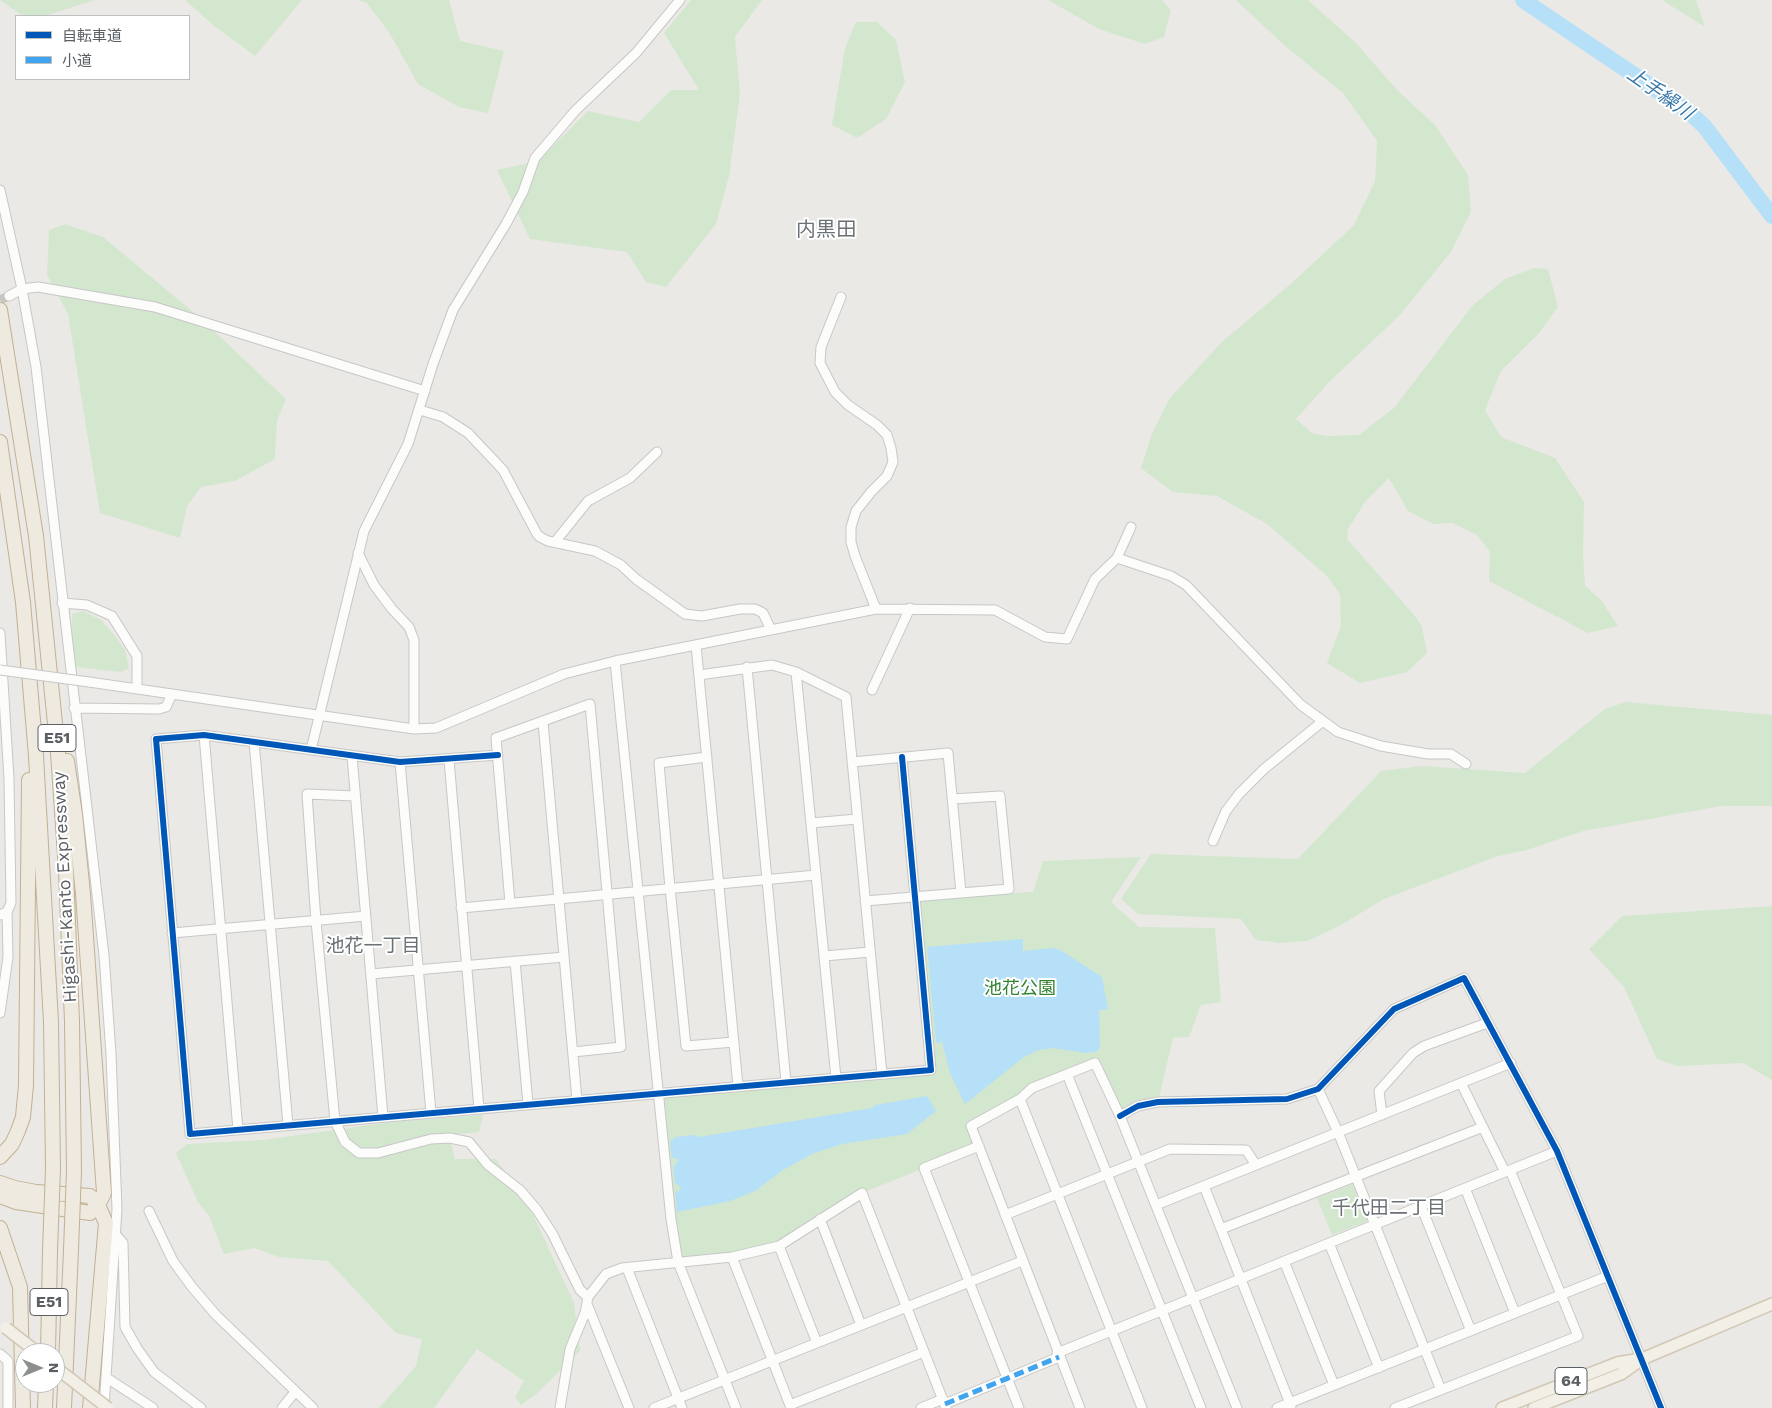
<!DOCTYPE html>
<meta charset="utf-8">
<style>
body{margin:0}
#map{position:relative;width:1772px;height:1408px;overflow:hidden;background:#eae9e5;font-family:"Work Sans","Noto Sans JP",sans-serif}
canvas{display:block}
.legend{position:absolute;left:15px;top:15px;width:175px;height:65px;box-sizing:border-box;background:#fff;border:1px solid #bdbfc1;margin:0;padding:6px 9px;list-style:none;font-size:15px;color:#5a5f63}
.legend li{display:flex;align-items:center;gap:10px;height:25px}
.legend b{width:25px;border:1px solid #bdbfc1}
.north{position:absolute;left:15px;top:1343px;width:50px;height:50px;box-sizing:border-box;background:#fff;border:1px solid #bdbfc1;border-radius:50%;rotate:90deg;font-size:14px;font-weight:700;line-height:20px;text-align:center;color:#5a5f63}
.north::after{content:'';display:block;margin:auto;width:18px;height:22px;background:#8c8f90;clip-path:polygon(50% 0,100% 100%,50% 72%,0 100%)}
</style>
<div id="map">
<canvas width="1772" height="1408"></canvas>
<ul class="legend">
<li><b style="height:6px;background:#0057b8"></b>自転車道</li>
<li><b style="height:6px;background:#40a5ee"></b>小道</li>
</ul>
<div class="north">N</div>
</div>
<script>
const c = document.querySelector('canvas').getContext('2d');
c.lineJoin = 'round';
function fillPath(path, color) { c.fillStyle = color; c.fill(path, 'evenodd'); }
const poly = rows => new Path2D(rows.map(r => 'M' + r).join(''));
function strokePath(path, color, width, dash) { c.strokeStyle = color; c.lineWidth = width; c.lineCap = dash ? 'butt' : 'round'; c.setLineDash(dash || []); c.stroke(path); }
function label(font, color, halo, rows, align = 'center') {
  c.font = font + ' "Work Sans","Noto Sans JP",sans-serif'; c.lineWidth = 4; c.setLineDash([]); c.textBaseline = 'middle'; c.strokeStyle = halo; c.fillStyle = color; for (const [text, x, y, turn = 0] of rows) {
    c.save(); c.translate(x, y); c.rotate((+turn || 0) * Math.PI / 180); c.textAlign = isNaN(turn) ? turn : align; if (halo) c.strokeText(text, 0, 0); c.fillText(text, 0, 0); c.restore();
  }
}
const green = poly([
 [0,0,95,0,45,16,23,16],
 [185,0,302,0,255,56,213,25],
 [358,0,449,0,460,41,504,51,488,113,459,107,418,84,390,34,367,3],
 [691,0,762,0,735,37,740,94,729,176,716,224,666,287,646,282,627,252,530,239,497,170,538,161,588,111,639,122,671,90,699,90,664,33],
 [1048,0,1162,0,1171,10,1164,37,1145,44,1099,29],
 [1236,0,1308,0,1355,42,1399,92,1435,125,1468,175,1471,212,1451,252,1399,316,1329,382,1296,419,1312,433,1327,436,1359,435,1394,408,1473,305,1505,279,1534,268,1548,269,1558,307,1539,333,1501,371,1485,410,1501,437,1555,458,1584,502,1583,553,1585,586,1601,600,1618,626,1588,633,1489,581,1490,552,1477,535,1453,523,1433,524,1408,511,1389,478,1365,502,1348,529,1347,539,1415,616,1422,627,1427,653,1407,672,1360,683,1327,663,1341,626,1340,594,1327,576,1267,524,1217,496,1173,492,1141,468,1152,434,1169,399,1223,341,1293,282,1354,225,1375,181,1377,141,1343,93,1284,45],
 [1662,0,1696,0,1705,27],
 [856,22,877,22,896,40,905,82,886,119,857,138,832,125,845,48],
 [65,224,103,237,198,316,286,399,277,420,275,459,235,481,201,487,187,506,180,538,100,513,68,314,47,275,49,230],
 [83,611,101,620,115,636,125,650,129,668,121,672,76,667,72,638,72,614],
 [1625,702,1772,715,1772,806,1721,806,1583,831,1527,850,1498,856,1384,899,1339,926,1307,941,1280,943,1256,940,1241,919,1138,914,1121,899,1151,854,1298,859,1381,771,1422,766,1525,773,1605,709],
 [1141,857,1111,902,1139,927,1215,928,1221,1002,1201,1005,1189,1037,1173,1038,1158,1102,1118,1115,1098,1068,1067,1075,1033,1088,971,1126,979,1146,862,1193,779,1246,678,1262,658,1093,931,1070,913,897,1033,892,1043,861],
 [1772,906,1772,1080,1743,1063,1677,1066,1657,1059,1624,987,1589,949,1622,916],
 [483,1115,479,1132,449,1135,455,1159,496,1159,528,1204,574,1303,580,1351,536,1394,521,1405,515,1397,524,1381,477,1349,434,1408,379,1408,416,1366,422,1339,396,1333,328,1261,279,1257,255,1248,224,1254,209,1216,198,1202,176,1153,187,1144,263,1140,392,1122],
 [1354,1184,1368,1221,1332,1235,1317,1198]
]);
const water = poly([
 [1023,939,1023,951,1052,948,1060,950,1102,977,1108,1009,1099,1010,1100,1048,1096,1052,1086,1053,1052,1048,1039,1050,1024,1057,965,1104,950,1073,942,1042,936,1043,927,947],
 [927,1096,936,1111,907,1134,842,1144,812,1154,783,1170,755,1191,730,1201,677,1212,675,1192,679,1191,681,1187,675,1183,673,1167,678,1162,677,1158,672,1158,670,1142,676,1137,695,1135,699,1137,872,1108,875,1105]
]);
const river = poly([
 [1523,0,1689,112,1705,127,1772,216]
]);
const minorTunnel = poly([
 [0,300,9,296]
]);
const minor = poly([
 [0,190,22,289,36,367,104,955,111,1054,117,1209,104,1408],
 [9,296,22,289,38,287,155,307,425,391],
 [841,297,821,347,820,363,835,392,848,405,877,425,887,435,891,448,893,462,887,476,871,492,856,511,851,527,851,542,855,556,876,609],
 [420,410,443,417,468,433,503,470,537,534,540,537,548,541,595,551,621,565,636,579,685,614,702,616,740,609,755,609,763,613,771,630],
 [555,542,588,501,630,478,657,452],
 [358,553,374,585,392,609,409,627,414,640,414,729],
 [1117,558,1171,576,1186,585,1301,705,1338,732,1381,746,1428,754,1451,754,1466,764],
 [62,603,87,605,112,616,137,656,137,688],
 [0,633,9,779,11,903,7,912,0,915],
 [696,645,738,1086],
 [615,661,671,1219,678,1262,736,1408],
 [747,667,786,1082],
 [796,672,836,1078],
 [699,675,772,665,796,672,846,697,882,1074],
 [89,682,414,729,436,728,564,674,615,661,876,609,995,610,1045,637,1067,639,1095,579,1117,558,1131,527],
 [872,690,910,608],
 [74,708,159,709,166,707,172,694],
 [543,722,577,1100],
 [204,735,238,1130],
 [254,742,288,1125],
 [311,750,364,531,408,444,433,364,453,310,506,224,523,192,535,158,575,111,636,53,680,0],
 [498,755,400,762,204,735,156,739,190,1134,931,1070,902,757],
 [352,756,383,1117],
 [707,757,659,763,670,888,686,1046,734,1042],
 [449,760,479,1109],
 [400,762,431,1113],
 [852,762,948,753,961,893],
 [355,796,307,794,316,921,335,1121,345,1142,359,1153,378,1153,431,1139,450,1138,469,1142,488,1165,520,1190,537,1210,552,1233,580,1290,588,1297],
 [811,823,857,819],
 [1213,841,1226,811,1239,794,1264,769,1323,721],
 [865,901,1009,889,1000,796,953,799],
 [510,903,496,738,590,704,621,1047,573,1052],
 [461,908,816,875],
 [172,933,366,916],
 [824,956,870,952],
 [515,961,528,1104],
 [371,974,564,957],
 [0,1013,8,957,7,912],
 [1067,1074,1201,1408],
 [1461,1083,1505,1172],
 [1318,1089,1338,1132,1441,1390],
 [1020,1099,1142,1408],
 [1382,1115,1379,1091,1413,1053,1424,1046,1487,1023],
 [1120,1116,1138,1106,1158,1102,1287,1099,1318,1089,1394,1009,1464,978,1557,1151,1661,1408],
 [979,1146,924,1168,1019,1408],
 [1204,1186,1291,1406],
 [1465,1188,1515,1313],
 [1156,1205,1511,1063],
 [1421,1206,1471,1331],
 [149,1211,173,1261,192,1287,216,1315,313,1408],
 [1005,1215,1170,1149,1246,1150,1256,1165],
 [820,1219,861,1325],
 [1221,1229,1483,1127],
 [115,1234,123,1243,125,1327,137,1348,154,1372,201,1408],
 [1329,1243,1379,1368],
 [779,1246,817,1343],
 [732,1257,791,1408],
 [1284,1261,1334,1385],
 [627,1268,682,1408],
 [587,1304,629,1408],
 [1057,1353,1557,1151],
 [0,1354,8,1361,8,1408],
 [107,1378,153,1408],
 [945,1404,1059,1357],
 [790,1405,924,1352],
 [282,1408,295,1392],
 [560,1408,570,1349,585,1313,588,1297,606,1274,622,1268,732,1257,779,1246,862,1193,946,1408],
 [654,1408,1022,1261],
 [921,1408,943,1399],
 [1080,1408,971,1126,1020,1099,1032,1088,1095,1063,1120,1116,1237,1408],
 [1277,1408,1608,1276],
 [1395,1408,1578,1336,1510,1170]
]);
const major = poly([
 [1502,1408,1617,1363,1641,1359],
 [1534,1408,1621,1374,1642,1359,1772,1304]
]);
const highway = poly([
 [0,310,36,536,58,753,66,870,72,1022,74,1171],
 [0,442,23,602,36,756,51,1022,53,1168],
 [0,1157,12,1144,18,1131,23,1117,26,1085,29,780],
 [0,1183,15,1188,36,1192,90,1196,98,1205,106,1223,90,1408],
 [0,1196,16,1202,90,1213,98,1205,104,1193,83,894,75,814,67,761],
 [0,1228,20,1287,23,1408],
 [48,1353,50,1251],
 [45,1408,46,1383],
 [64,1408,71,1250]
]);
const minorBridge = poly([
 [0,670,89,682]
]);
const majorBridge = poly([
 [6,1328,38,1353],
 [55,1367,108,1408]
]);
const highwayBridge = poly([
 [71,1250,74,1171],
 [50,1251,53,1168]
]);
const quiet = poly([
 [945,1404,1059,1357]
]);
const cycleway = poly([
 [498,755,400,762,204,735,156,739,190,1134,931,1070,902,757],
 [1120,1116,1138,1106,1158,1102,1287,1099,1318,1089,1394,1009,1464,978,1557,1151,1661,1408]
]);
const shields = [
 [57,738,38],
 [49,1302,38],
 [1571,1381,32]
];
const shieldNames = [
 ["E51",57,738],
 ["E51",49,1302],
 ["64",1571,1381]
];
const streetNames = [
 ["Higashi-Kanto Expressway",65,887,-93]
];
const parkNames = [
 ["池花公園",1020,989]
];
const waterNames = [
 ["上手繰川",1660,94,35]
];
const neighbourhoodNames = [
 ["池花一丁目",373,946],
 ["千代田二丁目",1389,1208]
];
const quarterNames = [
 ["内黒田",826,230]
];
fillPath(green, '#d3e7cf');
fillPath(water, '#b6e0f7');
strokePath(river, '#b6e0f7', 16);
strokePath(minorTunnel, '#c6c6c4', 9, [9, 4.5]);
strokePath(minor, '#c7c7c7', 11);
strokePath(major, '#d2c7b2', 14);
strokePath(highway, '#c2b092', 16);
strokePath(minor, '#fcfcfb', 9);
strokePath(major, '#f2efe7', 11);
strokePath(highway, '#eeeae0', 14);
strokePath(minorBridge, '#c7c7c7', 11, []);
strokePath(majorBridge, '#d2c7b2', 14, []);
strokePath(highwayBridge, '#c2b092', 16, []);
strokePath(minorBridge, '#fcfcfb', 9);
strokePath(majorBridge, '#f2efe7', 11);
strokePath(highwayBridge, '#eeeae0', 14);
strokePath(quiet, '#40a5ee', 5, [10, 5]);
strokePath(cycleway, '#0057b8', 6);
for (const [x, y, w] of shields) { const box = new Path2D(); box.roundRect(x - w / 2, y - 13.5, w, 27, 4); c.fillStyle = '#fff'; c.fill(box); strokePath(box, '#5a5f63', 1); }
label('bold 16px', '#5a5f63', null, shieldNames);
label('18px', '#5a5f63', '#fff', streetNames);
label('18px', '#348232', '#fff', parkNames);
label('italic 19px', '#3a78a9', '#fff', waterNames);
label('19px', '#6b7175', '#fff', neighbourhoodNames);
label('20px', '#6b7175', '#fff', quarterNames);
</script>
